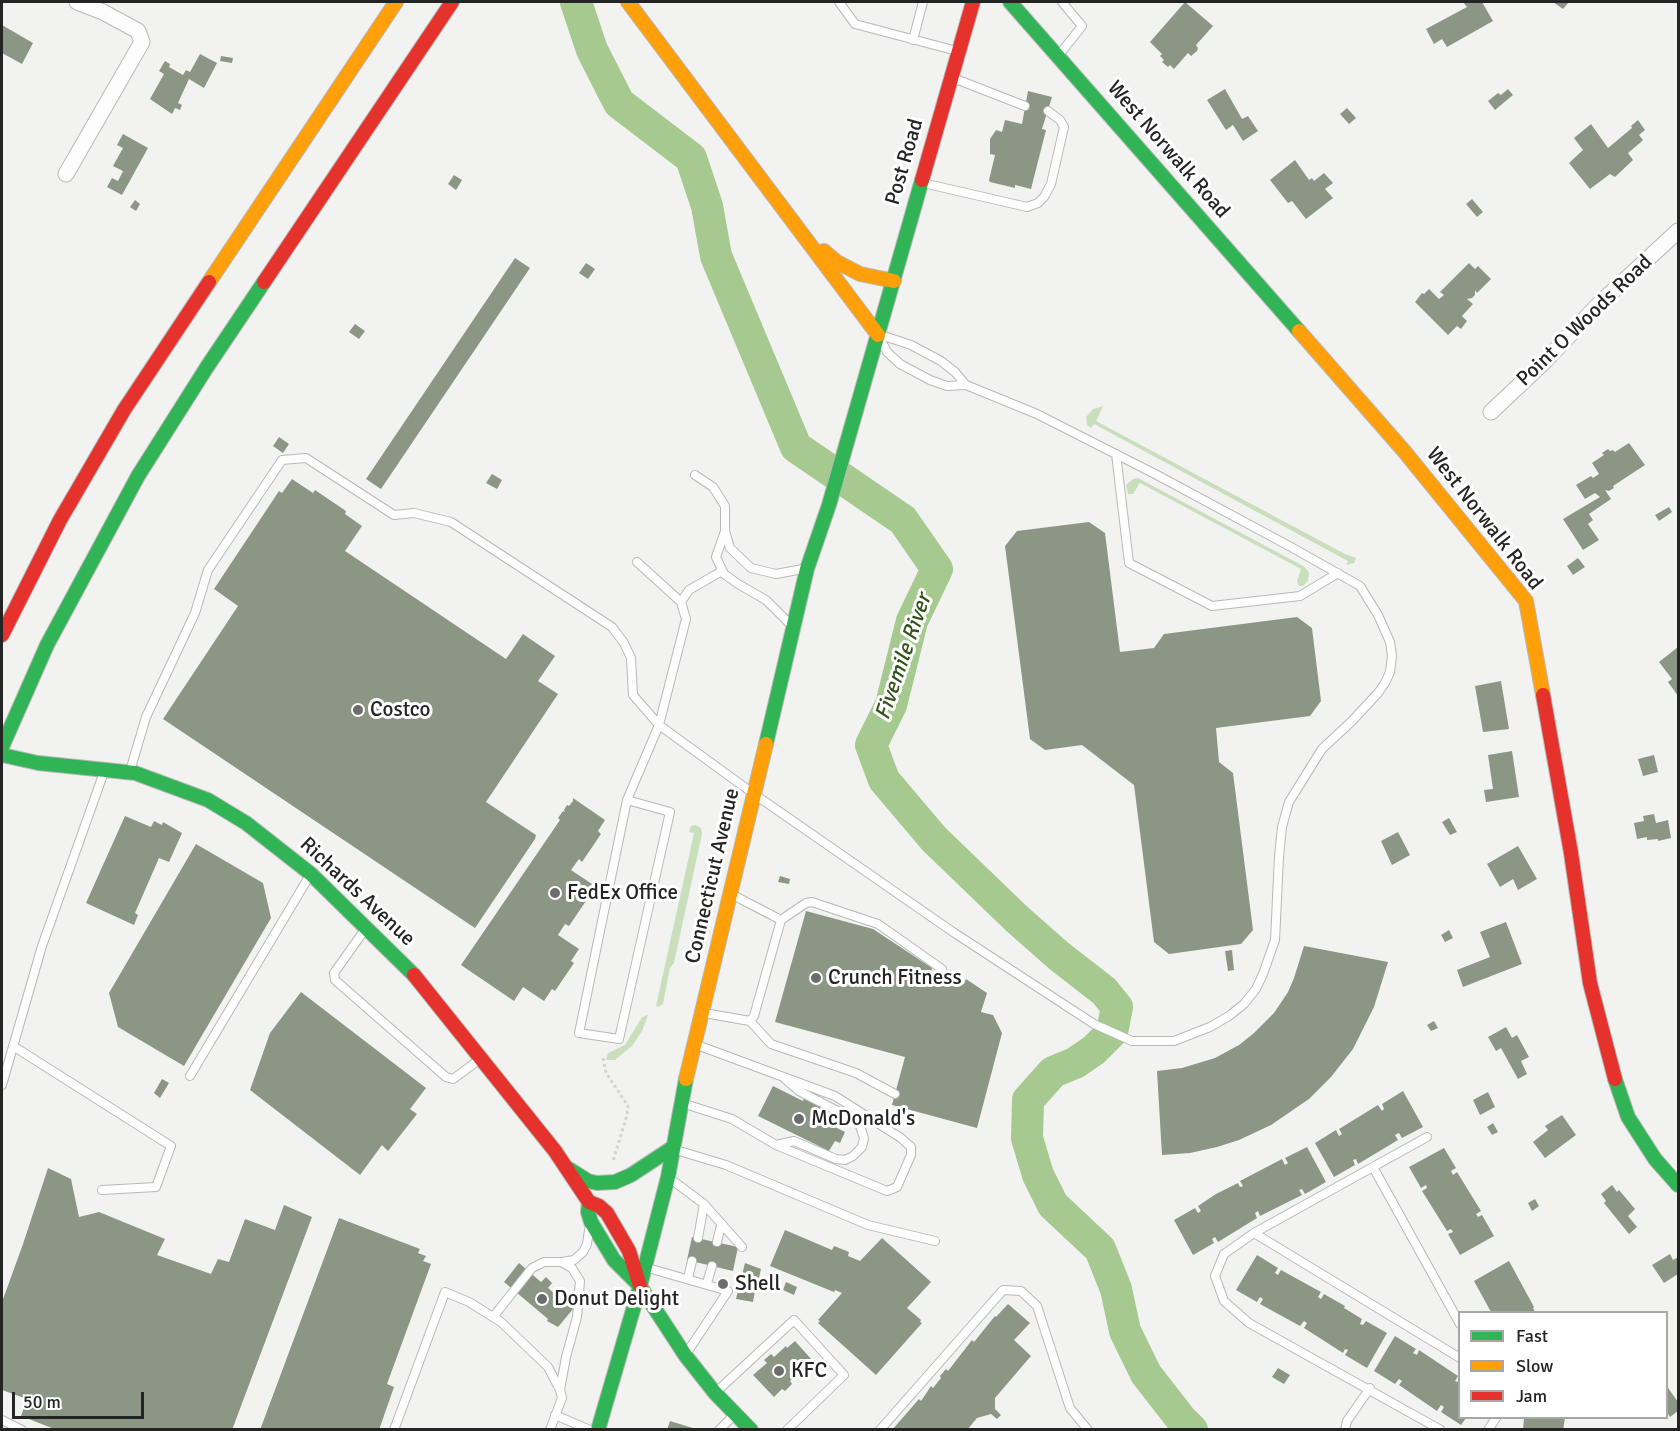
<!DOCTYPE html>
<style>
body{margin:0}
#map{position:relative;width:1680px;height:1431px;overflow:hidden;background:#f2f3f1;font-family:Signika,sans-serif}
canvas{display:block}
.frame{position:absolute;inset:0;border:3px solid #232423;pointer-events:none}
.legend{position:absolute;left:1458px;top:1311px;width:210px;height:108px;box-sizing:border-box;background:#fff;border:2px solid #a7a7a7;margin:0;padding:8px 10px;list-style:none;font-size:18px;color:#232423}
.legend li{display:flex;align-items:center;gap:12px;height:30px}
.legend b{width:30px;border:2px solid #a7a7a7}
.scale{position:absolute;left:12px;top:1392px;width:132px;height:27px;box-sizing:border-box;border:3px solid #232423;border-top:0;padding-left:8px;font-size:18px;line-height:21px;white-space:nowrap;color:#232423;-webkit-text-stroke:4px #fff;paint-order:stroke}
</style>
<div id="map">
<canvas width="1680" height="1431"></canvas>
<div class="frame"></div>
<ul class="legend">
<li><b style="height:8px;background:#30b455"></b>Fast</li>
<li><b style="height:8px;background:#ff9f0a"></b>Slow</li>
<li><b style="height:8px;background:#e5322d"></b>Jam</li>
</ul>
<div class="scale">50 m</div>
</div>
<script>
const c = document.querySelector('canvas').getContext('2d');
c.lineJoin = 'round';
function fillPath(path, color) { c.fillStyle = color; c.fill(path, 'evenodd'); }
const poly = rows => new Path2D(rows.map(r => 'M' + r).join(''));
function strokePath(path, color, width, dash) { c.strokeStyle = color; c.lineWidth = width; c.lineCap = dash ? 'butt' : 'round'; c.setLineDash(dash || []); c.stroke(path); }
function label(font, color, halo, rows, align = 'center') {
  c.font = font + ' Signika,sans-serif'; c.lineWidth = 6; c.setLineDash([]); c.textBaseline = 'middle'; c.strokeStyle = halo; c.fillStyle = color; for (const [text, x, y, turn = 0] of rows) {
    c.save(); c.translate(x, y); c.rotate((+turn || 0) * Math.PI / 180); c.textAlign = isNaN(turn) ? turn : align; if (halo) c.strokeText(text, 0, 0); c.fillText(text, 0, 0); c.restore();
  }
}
const green = poly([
 [1103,406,1096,421,1345,554,1356,558,1354,563,1346,565,1348,561,1094,424,1091,428,1087,425,1086,417,1093,409],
 [1138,478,1305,567,1309,573,1308,581,1303,586,1299,586,1297,581,1301,569,1140,483,1133,494,1128,494,1126,485,1133,479],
 [695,825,701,828,702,834,674,963,670,968,663,1004,658,1007,656,1006,694,833,689,832,691,826],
 [648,1015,642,1031,632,1046,615,1060,606,1060,608,1053,625,1045,642,1017]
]);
const river = poly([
 [576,2,592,50,619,103,691,158,707,206,716,256,796,447,903,520,937,569,912,621,891,705,871,745,884,780,934,839,1017,919,1059,956,1104,991,1117,1007,1112,1032,1094,1050,1075,1063,1053,1072,1028,1100,1027,1138,1038,1175,1053,1205,1100,1249,1116,1289,1125,1331,1146,1374,1181,1419,1192,1430]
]);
const building = poly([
 [1185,2,1213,26,1196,45,1198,48,1197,51,1191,56,1188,53,1174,69,1170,65,1168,67,1162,62,1164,60,1160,56,1162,54,1150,42],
 [1463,2,1482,2,1493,21,1447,47,1442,39,1434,44,1426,29,1467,7],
 [1553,2,1569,2,1563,9],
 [2,25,33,43,22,64,2,53],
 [200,54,217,63,204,88,189,79,178,103,182,105,180,110,175,108,172,114,150,99,164,74,159,71,165,61,170,64,169,67,183,75,186,70,190,72],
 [221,56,233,58,232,63,220,61],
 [1225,89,1242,119,1248,116,1258,131,1243,141,1233,125,1226,130,1207,100],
 [1508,89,1513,95,1495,110,1488,101,1498,93,1501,95],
 [1028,91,1052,97,1042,129,1046,130,1031,189,1015,185,1015,188,990,182,989,180,995,155,990,154,990,139,996,130,1002,132,1005,120,1022,124],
 [1347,108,1356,118,1349,124,1340,114],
 [1638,120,1645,130,1639,135,1643,140,1641,142,1628,153,1633,160,1615,177,1610,174,1590,189,1569,163,1583,150,1574,138,1591,124,1608,148,1632,128,1631,126],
 [123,134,148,148,122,195,107,187,112,178,118,181,123,171,113,166,123,148,117,145],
 [1295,160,1309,180,1312,178,1314,181,1324,173,1333,183,1325,189,1333,198,1306,219,1292,201,1288,203,1270,180],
 [454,175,462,180,456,190,448,184],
 [1472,199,1483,212,1477,217,1466,204],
 [135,200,140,204,136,211,130,207],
 [515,258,530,268,381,489,366,479],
 [586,263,595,269,588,279,579,273],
 [1469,263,1475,269,1478,266,1491,279,1477,293,1475,290,1475,295,1472,298,1467,299,1473,304,1462,316,1467,321,1461,329,1457,326,1448,335,1415,302,1422,293,1424,294,1429,289,1439,299,1444,295,1440,292],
 [355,324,365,331,359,339,349,332],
 [279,437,289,444,283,453,273,446],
 [1629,443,1645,465,1613,486,1614,488,1609,491,1605,490,1611,499,1589,514,1593,520,1588,524,1599,540,1583,550,1563,519,1600,497,1595,493,1585,499,1576,485,1591,476,1593,478,1599,474,1592,463,1604,455,1602,453,1608,449,1610,451,1613,450,1615,452],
 [492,474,502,480,497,489,486,483],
 [292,479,313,493,315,490,346,511,345,514,362,526,345,551,506,659,523,634,555,656,538,681,558,694,486,802,536,835,535,839,475,928,163,719,238,606,214,589,279,491,282,493],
 [1669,507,1672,512,1659,521,1655,515],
 [1089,522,1105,533,1120,652,1154,648,1164,634,1297,617,1312,628,1321,701,1310,716,1216,728,1219,762,1233,773,1253,930,1241,944,1169,954,1154,942,1134,785,1082,745,1045,750,1030,739,1005,546,1017,531],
 [1578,558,1585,567,1573,575,1567,566],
 [1678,647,1678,696,1668,682,1672,679,1659,662],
 [1501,681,1509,729,1483,732,1475,686],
 [1512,751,1519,797,1486,802,1484,790,1493,789,1488,755],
 [1654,755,1658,772,1643,776,1638,759],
 [573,798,605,820,598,831,601,834,582,862,579,859,571,870,592,884,584,896,588,898,569,926,565,924,558,935,579,949,571,961,574,963,555,991,552,989,544,1001,523,987,514,1001,461,965,560,820,558,818,563,811,565,812,564,810,567,805,569,806,573,801],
 [1654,814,1656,823,1668,820,1671,838,1658,841,1658,839,1647,840,1647,837,1637,839,1634,823,1644,821,1643,816],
 [125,816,151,827,154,821,162,825,163,822,182,833,169,862,159,858,135,913,138,915,134,925,86,903],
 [1449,818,1457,832,1450,835,1442,822],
 [1398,832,1410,855,1392,865,1381,841],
 [196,844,263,883,271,918,184,1066,118,1027,109,993],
 [1518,846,1537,879,1518,890,1513,879,1500,887,1487,864],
 [780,876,790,879,789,884,778,882],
 [806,911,873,929,932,968,931,974,964,984,966,979,987,993,981,1012,993,1015,1002,1033,977,1128,892,1105,905,1057,775,1022],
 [1506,922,1522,964,1463,987,1457,970,1490,957,1480,932],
 [1449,930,1453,938,1445,942,1441,935],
 [1304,946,1388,962,1374,1007,1353,1049,1331,1077,1309,1099,1271,1125,1239,1140,1217,1147,1190,1153,1162,1155,1157,1071,1182,1068,1215,1058,1239,1045,1254,1033,1274,1013,1288,992,1294,978],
 [1232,950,1234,970,1228,971,1225,951],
 [301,992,426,1088,410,1109,417,1114,388,1151,382,1145,360,1175,250,1090,270,1033],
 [1434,1021,1438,1028,1431,1031,1427,1025],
 [1506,1027,1512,1038,1517,1035,1529,1057,1521,1061,1527,1074,1518,1079,1501,1048,1496,1051,1488,1037],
 [162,1079,169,1083,160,1098,154,1093],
 [773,1086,803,1101,805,1096,838,1113,833,1123,830,1122,829,1124,845,1132,840,1143,835,1141,829,1151,758,1116],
 [1403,1091,1423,1127,1402,1138,1399,1133,1395,1135,1398,1140,1358,1164,1356,1159,1353,1160,1355,1165,1334,1177,1315,1143,1336,1130,1339,1136,1342,1134,1339,1129,1378,1105,1382,1111,1384,1109,1382,1104],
 [1488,1092,1495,1107,1480,1115,1473,1100],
 [1562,1115,1576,1135,1545,1158,1533,1142,1548,1130,1545,1126],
 [1493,1123,1498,1132,1492,1135,1487,1127],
 [1307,1147,1326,1182,1305,1194,1302,1189,1299,1190,1302,1195,1260,1216,1258,1211,1255,1213,1257,1218,1218,1242,1215,1237,1212,1239,1214,1243,1193,1255,1174,1220,1195,1208,1198,1213,1201,1211,1198,1206,1216,1194,1238,1183,1240,1187,1243,1186,1240,1181,1282,1159,1285,1165,1288,1163,1285,1158],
 [1444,1148,1456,1168,1451,1171,1453,1175,1457,1172,1481,1211,1476,1214,1478,1217,1482,1215,1494,1236,1460,1255,1448,1234,1453,1232,1451,1229,1447,1231,1422,1191,1427,1188,1426,1185,1421,1188,1409,1167],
 [48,1168,71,1179,79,1217,99,1212,165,1239,157,1255,211,1274,218,1259,229,1262,245,1219,275,1230,284,1205,312,1217,232,1430,57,1430,21,1416,27,1399,2,1390,2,1302,23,1244],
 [1612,1185,1617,1192,1619,1190,1635,1209,1628,1216,1637,1227,1629,1234,1604,1203,1606,1201,1601,1194],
 [1535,1199,1539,1206,1532,1211,1528,1203],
 [339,1218,420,1249,418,1253,426,1256,423,1261,431,1264,387,1384,394,1387,379,1430,260,1430],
 [785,1230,832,1250,834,1246,849,1252,848,1256,860,1261,882,1238,931,1282,907,1308,921,1320,920,1322,922,1323,876,1375,818,1323,820,1321,818,1320,842,1293,835,1290,834,1292,770,1266],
 [692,1237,738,1247,733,1271,687,1260],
 [1670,1254,1673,1260,1678,1257,1678,1274,1664,1283,1652,1265],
 [1257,1255,1278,1268,1275,1273,1278,1275,1281,1270,1321,1292,1318,1297,1321,1299,1324,1294,1345,1306,1344,1308,1362,1319,1360,1324,1363,1325,1366,1321,1387,1333,1367,1368,1345,1355,1348,1350,1345,1349,1343,1353,1304,1328,1307,1323,1304,1321,1300,1326,1260,1304,1263,1299,1260,1297,1257,1302,1236,1290],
 [1509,1261,1534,1307,1533,1308,1535,1312,1491,1312,1474,1281],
 [519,1263,541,1282,546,1277,552,1283,548,1288,573,1309,558,1327,547,1321,548,1319,504,1282],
 [745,1263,761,1269,758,1282,765,1284,763,1293,755,1291,753,1302,736,1299],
 [786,1282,797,1287,794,1295,783,1290],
 [1008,1304,1030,1323,1014,1340,1031,1356,995,1398,995,1409,1001,1415,997,1419,991,1414,977,1418,967,1430,892,1430,919,1399,921,1401,931,1386,933,1388,941,1378,940,1376,946,1369,948,1371,972,1340,974,1342,995,1316,996,1317],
 [1395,1336,1416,1349,1413,1353,1417,1355,1419,1350,1458,1376,1455,1381,1460,1383,1460,1418,1466,1418,1461,1425,1441,1412,1444,1407,1441,1405,1437,1411,1399,1385,1402,1381,1399,1379,1395,1384,1374,1371],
 [795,1341,812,1360,790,1381,792,1384,785,1391,782,1389,774,1397,753,1375,767,1363,764,1360,771,1354,774,1357,786,1346,787,1348],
 [1278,1368,1290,1375,1284,1384,1272,1377],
 [1666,1385,1678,1402,1678,1411,1670,1417,1666,1411],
 [1524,1418,1565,1418,1563,1430,1523,1430],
 [670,1421,696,1429,696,1430,667,1430]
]);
const path = poly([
 [603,1058,606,1073,628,1106,627,1115,613,1161]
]);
const lane = poly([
 [839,2,855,24,957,51],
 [913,40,923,2],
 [1059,55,1082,26,1062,2],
 [953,78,1025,106],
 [923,183,1027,207,1038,203,1044,197,1051,184,1064,127,1060,120,1048,111],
 [884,336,911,345,941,361,955,372,966,385],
 [1116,454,1129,563,1212,606,1300,596,1338,573],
 [695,475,713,487,725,506,725,531],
 [681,602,689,590,722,571],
 [789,623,766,600,738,584,724,574,716,557,725,531,730,548,751,568,776,574,803,569],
 [130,771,146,717,195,613,208,570,282,460,306,458,394,515,414,513,451,522,612,627,624,643,631,658,633,695,659,725,754,794,953,932,1094,1024,1132,1041,1174,1041,1210,1027,1229,1016,1244,1004,1256,989,1263,974,1275,940,1279,857,1282,827,1289,802,1322,749,1352,721,1378,693,1385,683,1390,672,1392,656,1390,642,1378,615,1360,586,1291,547,1157,475,1037,414,966,385,947,386,930,380,900,364,887,352,882,342],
 [627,800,670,812,619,1039,579,1033,627,800,659,725,686,619,681,602,637,562],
 [781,920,806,903,812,902,878,924,942,969,945,979],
 [366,928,334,973,335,980,446,1077,453,1079,479,1060],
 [704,1013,750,1021,754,1016,781,920,733,895],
 [750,1021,771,1044,856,1073,895,1094],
 [13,1046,171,1146,156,1187,102,1190],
 [190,1076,310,875],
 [2,1085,42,946,104,772],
 [685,1104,732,1119,776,1145,887,1191,897,1187,911,1155,911,1147,901,1138,835,1096,697,1045],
 [1427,1137,1254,1233,1224,1254,1215,1276,1224,1301,1249,1323,1441,1430],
 [776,1145,794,1141,836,1159,845,1160,853,1156,862,1147,864,1138,860,1126,855,1120,799,1091,785,1079],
 [676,1150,726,1165,868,1225,935,1241],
 [1373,1167,1460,1324],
 [672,1180,704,1204,742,1247],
 [1254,1233,1460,1358],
 [698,1238,704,1204],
 [717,1242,721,1225],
 [562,1262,574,1260,583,1252,587,1244,589,1230],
 [648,1268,728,1291,686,1354],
 [688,1278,692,1261],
 [707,1283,712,1266],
 [493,1317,532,1268,544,1262,561,1262,572,1268,580,1281,577,1317,566,1357,560,1390],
 [715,1393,794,1320,844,1375,787,1430],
 [555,1415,590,1430],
 [2,1420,22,1430],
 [394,1430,445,1292,469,1302,501,1322,548,1367,560,1390,562,1398,550,1430],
 [719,1430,735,1414],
 [880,1430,1003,1290,1021,1291,1037,1306,1070,1408,1088,1430],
 [1345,1430,1347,1421,1370,1388],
 [1488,1430,1496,1418]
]);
const street = poly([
 [66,174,142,42,138,31,103,12,77,2],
 [1491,412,1545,361,1600,303,1678,231]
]);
const fast = poly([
 [1010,2,1299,331],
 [766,744,807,569,829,505,922,180],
 [2,747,47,645,138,476,207,367,264,282],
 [2,755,38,763,135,773,208,800,246,823,311,874,414,975],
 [1615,1079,1628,1117,1655,1159,1678,1185],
 [569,1169,588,1181,597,1183,615,1182,631,1175,672,1148],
 [589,1202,588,1212,591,1222,614,1260,640,1286,685,1355,715,1393,751,1430],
 [598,1430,640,1286,668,1177,686,1079]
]);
const slow = poly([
 [628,2,878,335],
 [824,251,837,262,860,274,894,281],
 [209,282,396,2],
 [1299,331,1404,451,1526,601,1543,695],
 [686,1079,766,744]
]);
const jam = poly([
 [922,180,973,2],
 [264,282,452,2],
 [2,635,60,520,124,410,209,282],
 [1543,695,1571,853,1590,983,1615,1079],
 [414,975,555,1151,589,1202,599,1206,607,1213,629,1251,640,1286]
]);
const markers = [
 [358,710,6,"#6b6c6b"],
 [555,893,6,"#6b6c6b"],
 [816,978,6,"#6b6c6b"],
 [799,1119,6,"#6b6c6b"],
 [723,1284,6,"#6b6c6b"],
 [542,1299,6,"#6b6c6b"],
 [779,1371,6,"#6b6c6b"]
];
const streetNames = [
 ["West Norwalk Road",1168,150,49],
 ["Post Road",905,162,-74],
 ["Point O Woods Road",1585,321,-44],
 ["West Norwalk Road",1484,519,52],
 ["Connecticut Avenue",713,876,-77],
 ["Richards Avenue",357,892,43]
];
const poiNames = [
 ["Costco",370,710],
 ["FedEx Office",567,893],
 ["Crunch Fitness",828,978],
 ["McDonald's",811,1119],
 ["Shell",735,1284],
 ["Donut Delight",554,1299],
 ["KFC",791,1371]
];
const waterNames = [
 ["Fivemile River",904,657,-71]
];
fillPath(green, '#c9dfbc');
strokePath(river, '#a5c98e', 32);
fillPath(building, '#8c9684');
strokePath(lane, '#b8b9b7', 10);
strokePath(street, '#b8b9b7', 17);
strokePath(fast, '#b8b9b7', 16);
strokePath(slow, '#b8b9b7', 16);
strokePath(jam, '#b8b9b7', 16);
strokePath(path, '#d3d3d2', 3, [3, 3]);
strokePath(lane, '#fdfdfd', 8);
strokePath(street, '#fdfdfd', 15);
strokePath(fast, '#30b455', 14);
strokePath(slow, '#ff9f0a', 14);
strokePath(jam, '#e5322d', 14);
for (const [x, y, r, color] of markers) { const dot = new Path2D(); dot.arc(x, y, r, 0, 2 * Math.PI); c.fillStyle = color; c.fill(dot); strokePath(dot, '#fff', 2); }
label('21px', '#232423', '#fff', streetNames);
label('21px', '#232423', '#fff', poiNames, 'left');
label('italic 22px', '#305118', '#fff', waterNames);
</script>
